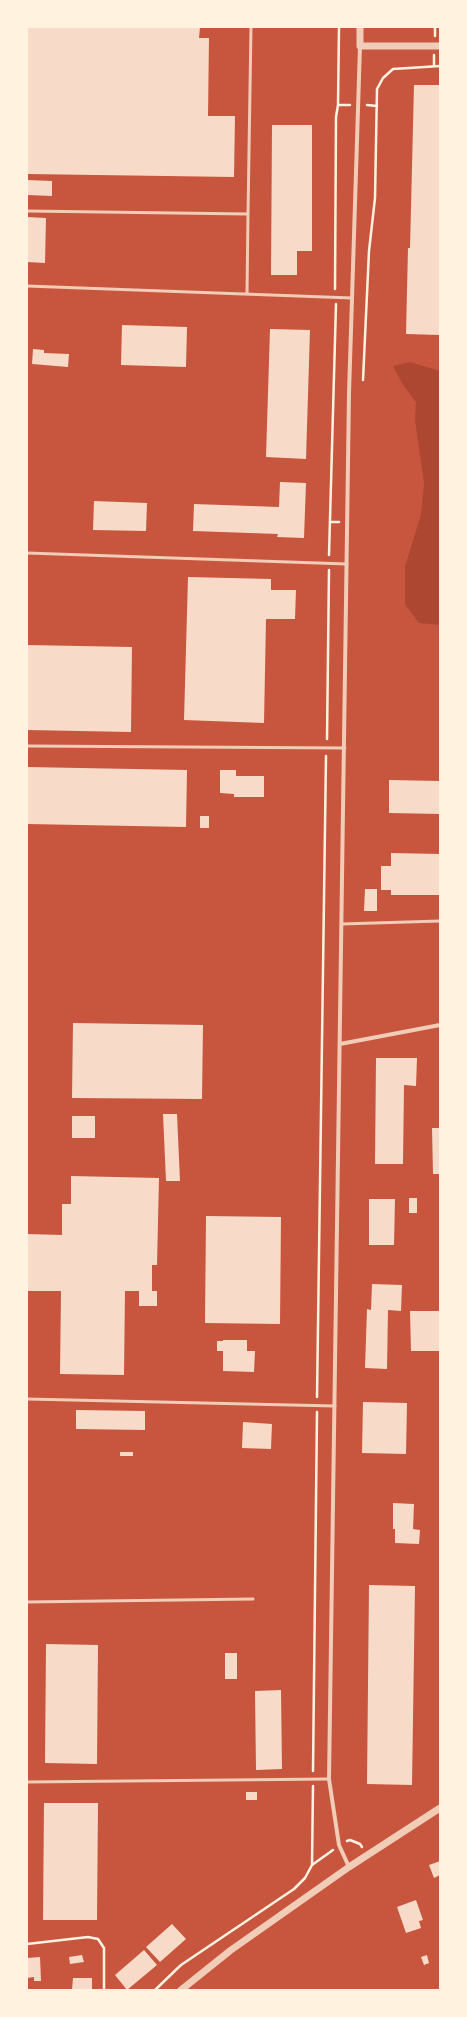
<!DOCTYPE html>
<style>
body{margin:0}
#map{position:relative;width:467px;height:2017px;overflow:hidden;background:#c8553d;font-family:Roboto,sans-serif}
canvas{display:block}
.frame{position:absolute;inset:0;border:28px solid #fff3e0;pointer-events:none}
</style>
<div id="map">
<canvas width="467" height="2017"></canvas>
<div class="frame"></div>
</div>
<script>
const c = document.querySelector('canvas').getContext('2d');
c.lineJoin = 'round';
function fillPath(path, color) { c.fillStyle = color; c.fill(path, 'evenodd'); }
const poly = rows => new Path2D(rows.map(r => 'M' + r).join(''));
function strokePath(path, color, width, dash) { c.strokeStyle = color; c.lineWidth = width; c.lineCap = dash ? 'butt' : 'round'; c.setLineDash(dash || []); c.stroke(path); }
const green = poly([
 [410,362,440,371,440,625,419,623,405,604,405,566,421,515,424,483,415,420,416,402,403,385,393,366]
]);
const building = poly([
 [27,27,200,27,199,38,209,38,208,116,235,116,234,177,27,174],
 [414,85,440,85,440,335,406,334,408,248,410,248],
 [272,125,312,125,312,251,297,251,297,275,271,275],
 [27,180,52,181,52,196,27,195],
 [27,217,46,218,45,263,27,262],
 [122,325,187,327,186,367,121,365],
 [270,329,310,330,306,459,266,457],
 [33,349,44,350,44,353,69,354,68,367,32,364],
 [280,482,306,483,304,538,277,537,278,534,193,531,194,504,279,507],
 [94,501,147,503,146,531,93,530],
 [188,577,271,579,271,590,296,590,295,619,266,619,264,723,184,720],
 [27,645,132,647,131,732,27,730],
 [27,767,187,770,186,827,27,824],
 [220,770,236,770,236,776,264,776,264,797,234,797,234,794,220,793],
 [389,780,440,781,440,814,389,813],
 [200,816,209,816,209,828,200,828],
 [391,853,440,854,440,895,391,895,391,890,381,890,381,866,391,866],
 [365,889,377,889,377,911,364,911],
 [73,1023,203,1025,202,1099,72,1098],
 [376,1058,417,1058,416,1086,404,1085,403,1164,375,1164],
 [163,1114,177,1114,180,1181,166,1181],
 [72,1116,95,1116,95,1138,72,1138],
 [432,1128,440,1128,440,1174,433,1174],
 [71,1176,159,1178,157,1265,152,1265,152,1291,157,1291,157,1306,139,1306,139,1291,125,1291,124,1375,60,1374,61,1291,27,1291,27,1234,62,1235,62,1204,71,1204],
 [409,1198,417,1198,417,1213,409,1213],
 [369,1199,395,1199,394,1245,369,1245],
 [206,1216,281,1217,280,1324,205,1323],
 [372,1284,402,1285,401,1311,388,1310,387,1369,365,1368,367,1309,371,1310],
 [410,1311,440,1311,440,1351,411,1351],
 [223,1340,247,1340,247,1351,255,1351,254,1372,223,1371,223,1351,217,1351,217,1341,223,1341],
 [363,1402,407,1403,406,1454,362,1453],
 [76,1410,145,1411,145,1430,76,1429],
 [243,1422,272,1424,271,1449,242,1448],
 [120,1452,133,1452,133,1456,120,1456],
 [393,1503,414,1504,413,1529,420,1530,419,1544,395,1543,395,1529,393,1529],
 [369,1585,415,1586,412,1785,367,1784],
 [46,1644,98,1645,97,1764,45,1763],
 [225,1653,237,1653,237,1679,225,1679],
 [281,1690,282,1769,256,1770,255,1691],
 [246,1792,257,1792,257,1800,246,1800],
 [44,1803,98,1803,97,1920,43,1920],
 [440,1861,440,1875,434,1878,429,1865],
 [416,1900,423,1920,419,1921,421,1928,406,1933,397,1907],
 [172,1924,186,1939,160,1962,146,1947],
 [144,1950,157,1965,127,1990,115,1975],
 [82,1955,84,1962,70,1964,69,1957],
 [427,1955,429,1963,424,1965,421,1957],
 [40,1957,41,1981,34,1981,34,1977,27,1978,27,1958],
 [73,1978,92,1978,92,1990,72,1990]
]);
const path = poly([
 [435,36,435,27],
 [434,66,434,55],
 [338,105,350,105],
 [367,105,377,106],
 [335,289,336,117,338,105,339,27],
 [363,380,369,251,375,198,377,89,383,78,393,69,440,66],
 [330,522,339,522],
 [329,555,336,304],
 [327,739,329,570],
 [317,1397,326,756],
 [313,1771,317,1412],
 [347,1841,350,1840,360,1844,362,1847],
 [312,1865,333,1850],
 [27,1944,88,1937,98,1939,104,1948,104,1990],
 [155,1990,181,1965,294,1889,305,1878,312,1865,313,1786]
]);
const service = poly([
 [27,211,248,214,251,27],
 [27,286,352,298],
 [247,294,248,214],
 [27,553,347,564],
 [27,746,345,748],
 [342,924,440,921],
 [27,1399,335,1406],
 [27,1602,253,1599],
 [27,1782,329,1779]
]);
const minor = poly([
 [340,1044,440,1025],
 [349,1867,339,1845,329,1779,349,393,360,46]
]);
const tertiary = poly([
 [360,27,360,46,440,46],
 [181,1990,231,1950,349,1867,440,1808]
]);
fillPath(green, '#ae4732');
fillPath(building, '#f7dbc8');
strokePath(path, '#fff3e0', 2.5);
strokePath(service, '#f1ccb7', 3);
strokePath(minor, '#f1ccb7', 4);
strokePath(tertiary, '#f1ccb7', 7);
</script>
